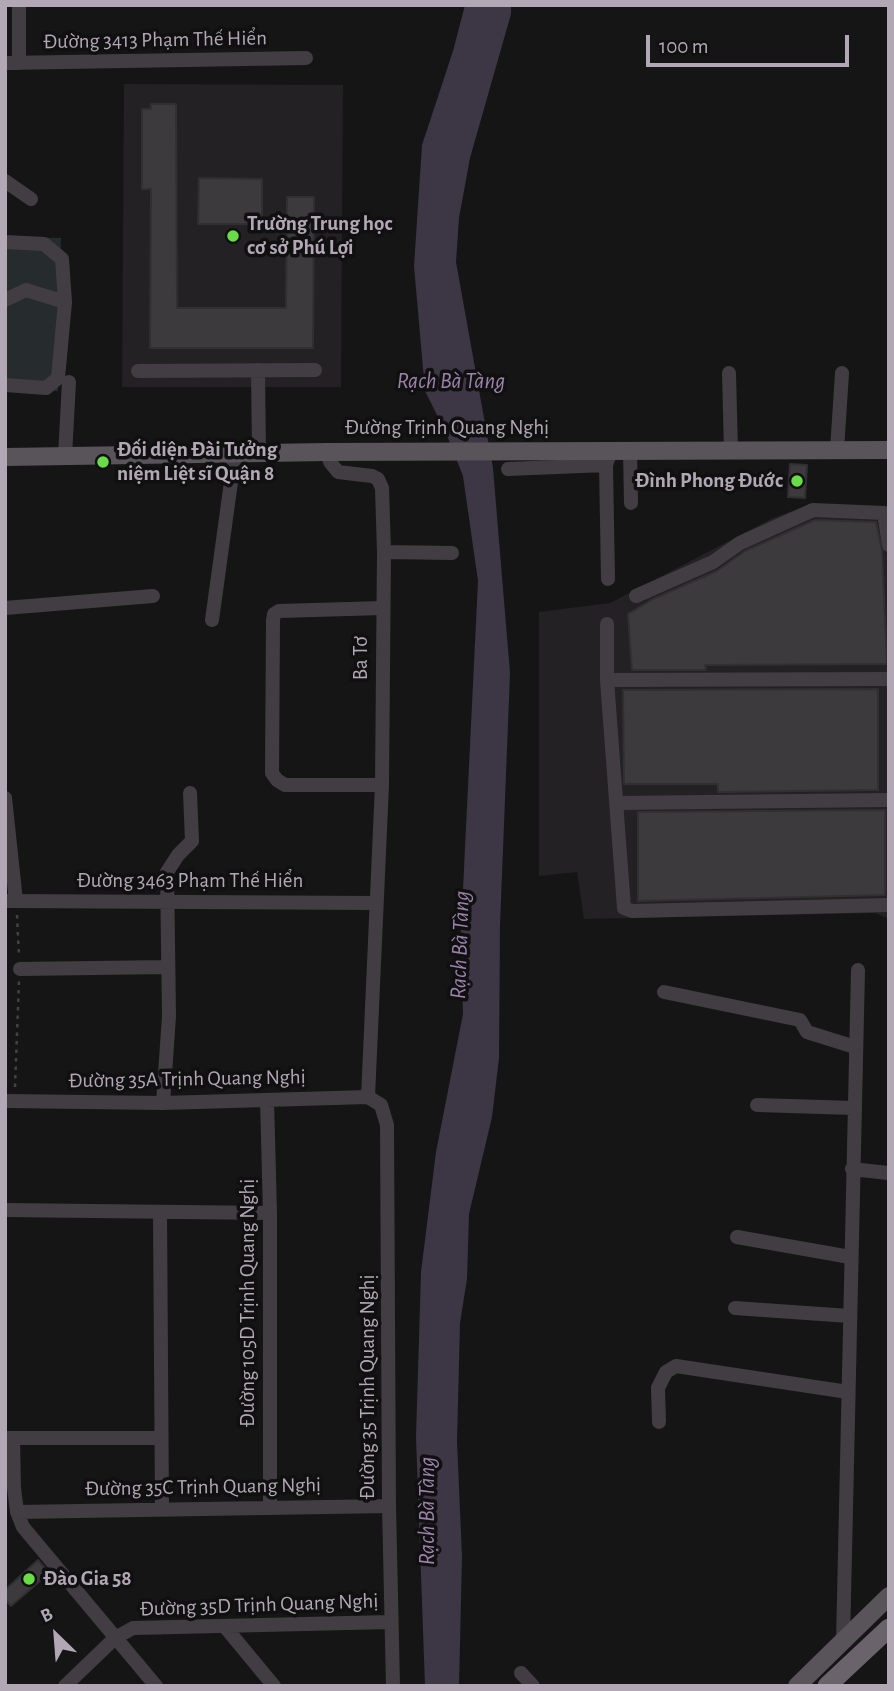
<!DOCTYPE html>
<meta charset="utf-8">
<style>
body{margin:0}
#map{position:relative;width:894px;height:1691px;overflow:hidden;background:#161516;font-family:"Alegreya Sans",sans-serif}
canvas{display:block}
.frame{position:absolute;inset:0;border:7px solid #b2a8b5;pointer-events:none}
.north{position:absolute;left:21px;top:1600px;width:70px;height:70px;-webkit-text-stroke:5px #111011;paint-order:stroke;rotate:335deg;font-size:19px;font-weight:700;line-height:28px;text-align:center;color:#b2a8b5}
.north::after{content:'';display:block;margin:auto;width:24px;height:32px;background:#b2a8b5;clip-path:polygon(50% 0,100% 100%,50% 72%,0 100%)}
.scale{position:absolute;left:646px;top:35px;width:203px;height:32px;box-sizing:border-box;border:4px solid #b2a8b5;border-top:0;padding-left:9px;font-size:21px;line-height:24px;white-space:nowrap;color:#b2a8b5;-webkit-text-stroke:5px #111011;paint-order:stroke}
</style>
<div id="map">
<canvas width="894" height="1691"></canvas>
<div class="frame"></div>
<div class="north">B</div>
<div class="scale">100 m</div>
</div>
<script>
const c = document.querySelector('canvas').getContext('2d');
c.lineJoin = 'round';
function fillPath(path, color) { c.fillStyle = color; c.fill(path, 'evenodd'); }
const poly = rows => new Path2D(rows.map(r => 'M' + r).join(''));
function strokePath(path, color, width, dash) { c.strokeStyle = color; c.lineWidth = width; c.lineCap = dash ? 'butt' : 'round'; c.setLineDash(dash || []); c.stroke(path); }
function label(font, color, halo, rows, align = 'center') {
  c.font = font + ' "Alegreya Sans",sans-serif'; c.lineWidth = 7; c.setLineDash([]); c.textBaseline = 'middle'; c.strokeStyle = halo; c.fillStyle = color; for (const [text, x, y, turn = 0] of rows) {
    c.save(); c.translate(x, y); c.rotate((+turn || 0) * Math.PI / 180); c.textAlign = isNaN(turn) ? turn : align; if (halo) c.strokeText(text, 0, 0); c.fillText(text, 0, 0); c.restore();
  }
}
const built = poly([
 [124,84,343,85,341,387,122,387],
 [812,504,889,506,889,919,875,913,584,919,577,872,539,876,539,612,610,603,773,518]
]);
const green = poly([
 [5,237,61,238,58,391,5,390]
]);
const water = poly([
 [465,5,511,5,511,14,470,158,459,218,456,262,493,468,510,673,500,925,499,1058,492,1117,469,1214,467,1279,460,1323,457,1441,462,1557,459,1686,425,1686,416,1437,421,1272,436,1152,463,1014,461,930,478,581,463,476,446,433,425,391,414,266,422,145,453,51]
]);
const building = poly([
 [151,104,176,104,177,308,286,308,287,197,314,197,313,348,150,348,151,189,142,189,142,109,151,109,151,104],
 [199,178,262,179,262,224,198,224,199,178],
 [790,464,807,465,805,498,788,497,790,464],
 [815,520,876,522,882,551,887,664,705,665,706,670,632,670,628,614,653,599,717,571,745,551,815,520],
 [878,689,878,790,718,792,718,784,624,784,623,690,878,689],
 [885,810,885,895,638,901,638,812,885,810],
 [38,1560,49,1573,11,1606,5,1599,5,1590,38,1560]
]);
const path = poly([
 [17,915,19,957],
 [15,1087,19,981]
]);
const minor = poly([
 [19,5,19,63],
 [5,63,306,58],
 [5,181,31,199],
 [5,242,44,244,62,259,65,302,58,378,46,388,5,385],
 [5,300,26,290,65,302],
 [258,370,259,453],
 [138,371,315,370],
 [729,373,731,451],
 [837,450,842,373],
 [630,451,631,503],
 [328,452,330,462,338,472,372,476,378,479,382,488,384,552,382,785,368,1097],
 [65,456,69,382],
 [508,469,606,465],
 [384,552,452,553],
 [608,579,606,465,611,451],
 [636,596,713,562,740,543,813,510,884,513,889,545],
 [5,608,153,596],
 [212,620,235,453],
 [607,624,607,680,624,908,632,911,889,905],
 [607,680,889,679],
 [382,785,285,785,277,780,272,773,273,621,274,614,279,611,383,608],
 [5,798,16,901],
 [617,803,889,800],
 [5,901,375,903],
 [20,969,167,967],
 [664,992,800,1020,807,1032,855,1047],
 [368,1097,381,1105,387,1125,389,1506,393,1686],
 [267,1100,270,1213,270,1506],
 [5,1101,163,1103,368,1097],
 [163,1103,169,1016,167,872,178,855,192,841,190,793],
 [757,1105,854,1108],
 [852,1169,888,1173],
 [5,1210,270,1213],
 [160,1212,162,1509],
 [737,1237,850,1257],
 [735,1308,849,1316],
 [659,1422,658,1388,666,1372,676,1366,848,1392],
 [5,1438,161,1438],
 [13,1438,14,1488,17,1512,23,1527,156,1686],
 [17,1512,389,1506],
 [226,1628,274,1686],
 [843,1642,858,970],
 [521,1673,533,1686],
 [65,1686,115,1638,133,1628,391,1622]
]);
const major = poly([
 [5,457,328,452,889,450],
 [797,1686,889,1596]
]);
const highway = poly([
 [827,1686,889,1628]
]);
const markers = [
 [233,236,7,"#68dd47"],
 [103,462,7,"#68dd47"],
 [797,481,7,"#68dd47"],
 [29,1579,7,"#68dd47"]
];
const streetNames = [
 ["Đường 3413 Phạm Thế Hiển",155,40,-1],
 ["Đường Trịnh Quang Nghị",447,428],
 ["Ba Tơ",361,658,-90],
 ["Đường 3463 Phạm Thế Hiển",190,881],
 ["Đường 35A Trịnh Quang Nghị",187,1079,-1],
 ["Đường 105D Trịnh Quang Nghị",248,1303,-90],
 ["Đường 35 Trịnh Quang Nghị",368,1387,-90],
 ["Đường 35C Trịnh Quang Nghị",203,1487,-1],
 ["Đường 35D Trịnh Quang Nghị",259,1605,-2]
];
const poiNames = [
 ["Trường Trung học",247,224],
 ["cơ sở Phú Lợi",247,248],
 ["Đối diện Đài Tưởng",117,450],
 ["niệm Liệt sĩ Quận 8",117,474],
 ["Đình Phong Đước",783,481,"right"],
 ["Đào Gia 58",43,1579]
];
const waterNames = [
 ["Rạch Bà Tàng",451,381],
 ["Rạch Bà Tàng",460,945,-88],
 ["Rạch Bà Tàng",427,1511,-90]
];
fillPath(built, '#232123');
fillPath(green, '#262b2e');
fillPath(water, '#3d3644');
fillPath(building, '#3d3a3d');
strokePath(building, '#322f32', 2);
strokePath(path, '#464047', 2.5, [3.5, 5]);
strokePath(minor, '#423d42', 14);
strokePath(major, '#59535a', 18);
strokePath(highway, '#6a636b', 19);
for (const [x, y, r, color] of markers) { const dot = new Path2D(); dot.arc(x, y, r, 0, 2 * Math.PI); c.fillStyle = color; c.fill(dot); strokePath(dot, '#111011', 2.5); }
label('21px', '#b2a8b5', '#111011', streetNames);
label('bold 21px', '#b2a8b5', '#111011', poiNames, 'left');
label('italic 23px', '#9b83ac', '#111011', waterNames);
</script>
